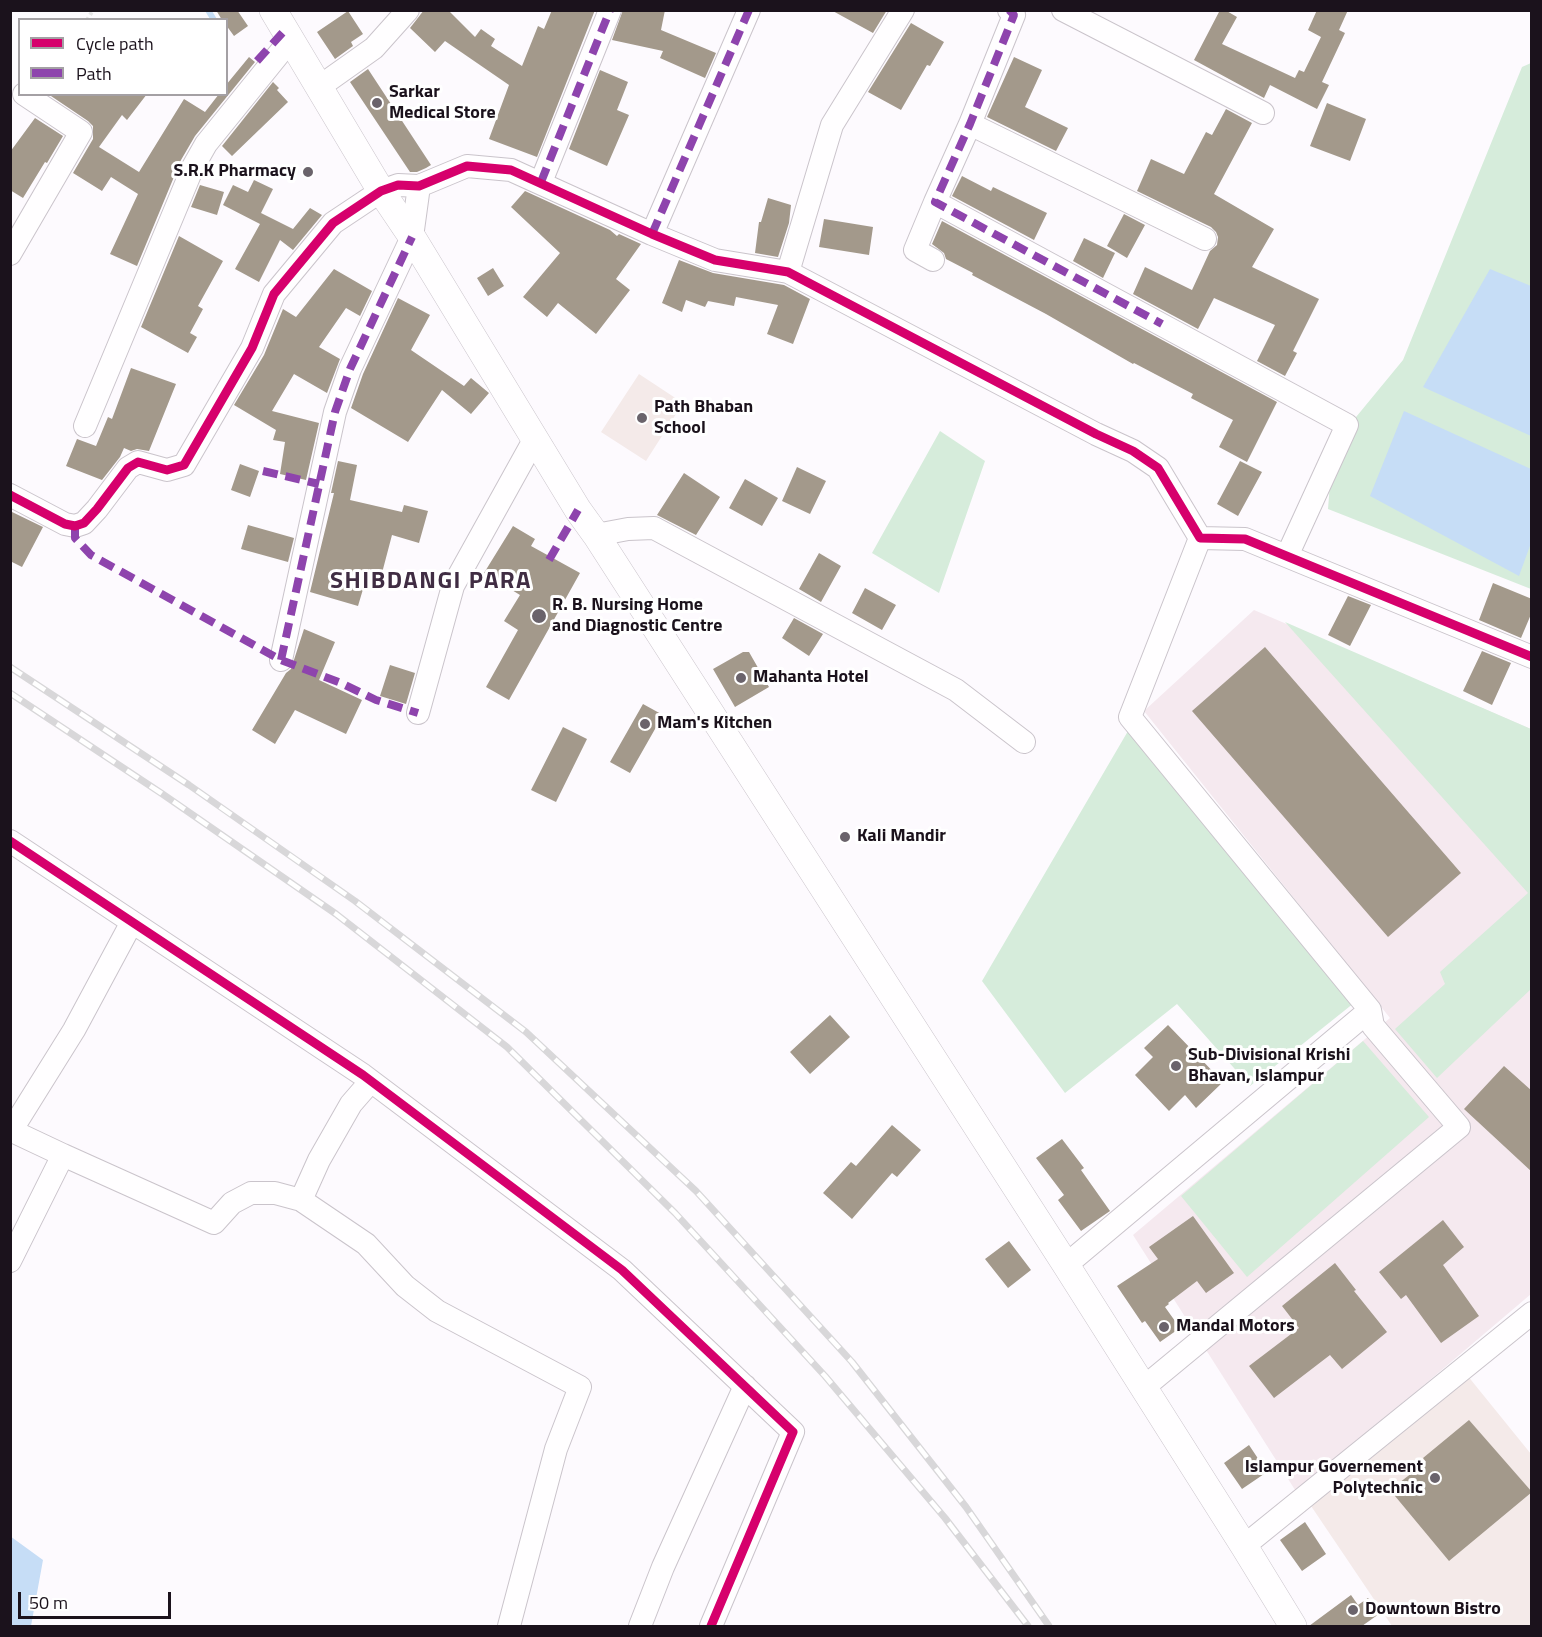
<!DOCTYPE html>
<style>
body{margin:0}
#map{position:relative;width:1542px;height:1637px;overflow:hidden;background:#fdfafe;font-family:"Titillium Web",sans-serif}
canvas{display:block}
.frame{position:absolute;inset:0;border:12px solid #1b121c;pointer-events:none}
.legend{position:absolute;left:18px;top:18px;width:210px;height:78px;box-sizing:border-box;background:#fff;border:2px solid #a4a0a4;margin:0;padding:8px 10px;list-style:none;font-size:18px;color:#1b121c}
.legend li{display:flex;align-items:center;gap:12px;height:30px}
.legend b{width:30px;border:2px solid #a4a0a4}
.scale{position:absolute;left:18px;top:1592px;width:153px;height:27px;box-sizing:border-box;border:3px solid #1b121c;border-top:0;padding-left:8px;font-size:18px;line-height:21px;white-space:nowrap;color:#1b121c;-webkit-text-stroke:4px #fff;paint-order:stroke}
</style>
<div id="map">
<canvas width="1542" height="1637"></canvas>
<div class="frame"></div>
<ul class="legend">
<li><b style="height:8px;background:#d6006c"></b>Cycle path</li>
<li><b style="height:8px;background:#8e44ad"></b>Path</li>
</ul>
<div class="scale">50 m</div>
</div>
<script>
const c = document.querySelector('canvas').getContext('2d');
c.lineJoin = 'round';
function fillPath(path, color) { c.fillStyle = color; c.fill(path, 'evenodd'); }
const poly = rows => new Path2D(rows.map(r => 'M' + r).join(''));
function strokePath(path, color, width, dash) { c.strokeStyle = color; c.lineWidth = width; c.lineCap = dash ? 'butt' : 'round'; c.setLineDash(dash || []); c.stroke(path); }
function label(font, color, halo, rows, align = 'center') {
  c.font = font + ' "Titillium Web",sans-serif'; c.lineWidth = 6; c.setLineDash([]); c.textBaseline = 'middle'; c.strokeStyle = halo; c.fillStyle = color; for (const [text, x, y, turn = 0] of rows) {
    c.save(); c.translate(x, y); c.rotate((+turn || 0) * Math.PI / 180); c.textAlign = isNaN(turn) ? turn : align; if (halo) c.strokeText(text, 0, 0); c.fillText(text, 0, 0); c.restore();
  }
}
const industrial = poly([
 [1254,610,1531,729,1531,1294,1297,1493,1133,1235,1390,1018,1144,711]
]);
const education = poly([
 [639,374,683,403,646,461,601,432],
 [1467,1375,1531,1454,1531,1626,1392,1626,1309,1503]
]);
const green = poly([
 [1531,63,1531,589,1328,509,1333,445,1403,360,1522,67],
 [940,431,985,461,939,593,872,553],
 [1285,622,1531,729,1531,989,1437,1078,1395,1029,1445,984,1440,972,1528,893],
 [1128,731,1354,1003,1250,1086,1177,1004,1065,1093,982,981],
 [1363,1041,1429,1117,1247,1277,1181,1196]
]);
const water = poly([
 [1490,269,1531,286,1531,436,1423,387],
 [1404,411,1531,469,1531,543,1519,576,1370,496],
 [10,1536,43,1560,31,1626,11,1626]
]);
const stream = poly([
 [208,10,214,20]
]);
const building = poly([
 [216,10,237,10,248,26,234,36,226,25,226,20,222,20],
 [424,10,448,10,475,37,481,29,495,39,491,46,522,66,538,26,544,29,552,10,595,10,537,157,489,139,509,85,445,41,435,52,410,28],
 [623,10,665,10,661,30,716,53,705,78,660,58,663,51,612,40],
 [831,10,887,10,873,33],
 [1220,10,1225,10,1237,17,1222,44,1295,78,1299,70,1304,72,1321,37,1308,30,1317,10,1348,10,1339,30,1345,33,1322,82,1329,85,1317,109,1270,85,1264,98,1194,60],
 [348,11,363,34,351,42,353,46,335,59,317,32],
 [911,23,944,42,930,66,927,65,901,110,868,92],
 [249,57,255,62,195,136,181,160,137,266,110,254,138,194,111,177,102,191,73,173,93,139,93,126,88,121,51,96,147,94,127,120,122,115,99,147,139,172,184,99,205,112,219,94,226,94,226,85],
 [1014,57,1042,70,1025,107,1068,128,1056,151,987,117],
 [368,69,431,165,426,168,417,172,410,172,350,82],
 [600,70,628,82,617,110,629,115,607,166,569,149],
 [273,82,279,88,277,90,288,102,232,156,222,146],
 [1327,103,1366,119,1350,161,1310,146],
 [1226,109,1252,123,1214,194,1274,229,1252,267,1319,299,1293,351,1297,353,1285,376,1257,361,1275,325,1214,298,1198,329,1133,294,1145,267,1192,290,1210,251,1217,245,1218,237,1216,232,1211,227,1137,191,1151,159,1184,174,1206,132,1212,135],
 [35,118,63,136,47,163,45,162,23,198,10,190,10,152],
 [962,176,991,191,993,187,1047,213,1034,240,952,196],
 [254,180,273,189,261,213,293,229,310,208,322,215,293,250,280,240,259,282,235,269,260,224,223,205,233,185,248,192],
 [200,185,224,192,217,215,191,207],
 [525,191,610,230,617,236,619,234,641,244,616,279,630,290,596,334,558,303,547,317,523,297,560,253,511,207],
 [768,198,791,205,789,223,778,257,755,253,759,222,761,222],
 [1124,214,1145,225,1127,258,1107,246],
 [824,219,873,227,869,255,819,247],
 [942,221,1277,402,1247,462,1219,447,1233,420,1191,398,1193,394,1134,363,1133,364,1046,314,972,275,973,273,946,259,944,253,932,244],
 [179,236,223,261,198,306,203,309,190,333,197,337,188,353,141,327],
 [1084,238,1115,253,1103,278,1073,261],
 [679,260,713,273,784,285,810,299,793,344,767,334,778,305,736,297,734,306,708,301,705,307,686,300,682,312,662,303],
 [493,268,504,286,488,296,477,278],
 [334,269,372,291,360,316,346,308,319,347,340,359,327,393,294,374,272,411,319,423,306,480,280,474,285,442,273,440,276,430,234,405,264,355,283,309,296,317],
 [398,298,430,315,411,350,464,386,471,378,489,393,471,414,442,390,408,442,351,408,363,374],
 [131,368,176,384,149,451,137,449,131,451,124,448,120,457,102,480,66,466,77,439,96,446,108,417,112,419],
 [338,461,357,465,350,500,402,512,404,505,428,511,419,543,392,535,382,573,369,569,358,606,310,592,334,493,331,493],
 [1240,461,1262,472,1238,516,1217,504],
 [240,464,259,471,250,497,231,490],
 [797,467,826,481,810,514,782,501],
 [684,473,720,497,696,535,657,515],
 [745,479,778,498,762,526,729,508],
 [10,511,43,527,22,567,10,561],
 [248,525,294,538,288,562,241,549],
 [513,526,535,539,531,546,580,573,509,700,486,687,518,630,504,621,520,595,484,573],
 [819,553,841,566,821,602,799,589],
 [1493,583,1532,599,1532,612,1521,638,1479,620],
 [865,588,896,605,882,630,852,613],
 [1348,596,1371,605,1350,646,1328,635],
 [794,618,823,634,809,656,782,638],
 [304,629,335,642,319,680,362,700,346,734,295,710,275,744,252,730,286,673,291,669],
 [1265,647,1461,873,1388,937,1192,711],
 [1482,651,1511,663,1492,705,1463,691],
 [743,652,749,652,769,687,735,707,713,669],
 [390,665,415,673,406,704,380,696],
 [643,704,663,715,630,773,610,762],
 [563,727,587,739,556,802,531,790],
 [830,1015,850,1037,810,1074,790,1052],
 [1168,1025,1223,1082,1196,1108,1185,1095,1169,1111,1135,1075,1153,1057,1144,1048],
 [1504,1066,1532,1091,1532,1172,1464,1109],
 [892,1125,921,1150,897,1177,892,1173,852,1219,823,1193,851,1162,856,1166],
 [1062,1139,1084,1168,1081,1170,1110,1211,1081,1231,1058,1200,1064,1195,1036,1158],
 [1193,1216,1234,1273,1206,1293,1197,1281,1168,1303,1169,1304,1165,1307,1180,1328,1160,1342,1145,1321,1142,1323,1117,1286,1158,1259,1149,1247],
 [1443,1220,1464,1247,1443,1265,1479,1316,1441,1343,1406,1295,1401,1299,1379,1272],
 [1009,1241,1031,1270,1008,1288,985,1259],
 [1335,1263,1356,1290,1354,1291,1387,1332,1342,1369,1330,1355,1274,1398,1249,1366,1299,1328,1282,1306],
 [1469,1420,1532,1492,1449,1561,1390,1490,1426,1462,1423,1458],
 [1249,1445,1267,1472,1242,1489,1224,1463],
 [1305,1522,1326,1554,1302,1571,1280,1540],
 [1351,1595,1358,1605,1368,1598,1379,1614,1362,1626,1309,1626]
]);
const path = poly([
 [87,20,93,10]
]);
const minor = poly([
 [1009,10,1014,15,970,124,935,202,1347,425,1287,556],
 [1063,10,1263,113],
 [319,87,374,48,408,10],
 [970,124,1205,239],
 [541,182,610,10],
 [652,234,749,10],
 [10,254,81,132,24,94],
 [933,260,915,250,935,202],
 [788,272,832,125,903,10],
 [85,426,193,167,206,144,291,39],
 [10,495,65,524,75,526,84,523,97,509,128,468,138,462,167,470,184,465,252,348,274,294,333,223,381,191,398,185,419,186,467,166,511,170,652,234,715,260,788,272,1096,434,1133,451,1158,468,1200,538,1245,539,1532,657],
 [596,535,628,529,654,528,956,690,1024,742],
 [281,660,335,412,350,369,412,237,419,186],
 [418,713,453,586,534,440],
 [10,841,363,1075,622,1270,793,1432,711,1626],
 [10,1130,63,1155],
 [11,1131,74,1030,132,922],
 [301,1200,366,1244,405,1286,437,1311,580,1387,556,1449,509,1626],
 [10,1261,63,1155,214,1223,232,1203,251,1193,275,1193,301,1200,319,1160,351,1104,371,1081],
 [1066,1265,1370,1010],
 [1143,1388,1459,1127,1373,1026,1370,1010,1130,717,1200,538],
 [1244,1546,1532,1313],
 [640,1626,663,1567,745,1386]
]);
const major = poly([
 [273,10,381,191,412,237,578,510,596,535,1066,1265,1244,1546,1293,1626]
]);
const rail = poly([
 [10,667,189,785,355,901,526,1032,696,1191,852,1362,966,1507,1049,1626],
 [10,693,161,793,336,914,507,1047,675,1213,825,1376,945,1518,1028,1626]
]);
const quiet = poly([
 [1009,10,1014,15,970,124,935,202,1162,324],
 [257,61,285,30],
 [541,182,610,10],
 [652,234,749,10],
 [263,471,319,484],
 [75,526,75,538,91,555,281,660,341,683,376,700,418,713],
 [549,560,578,510],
 [281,660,335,412,350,369,412,237]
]);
const cycleway = poly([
 [10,495,65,524,75,526,84,523,97,509,128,468,138,462,167,470,184,465,252,348,274,294,333,223,381,191,398,185,419,186,467,166,511,170,652,234,715,260,788,272,1096,434,1133,451,1158,468,1200,538,1245,539,1532,657],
 [10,841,363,1075,622,1270,793,1432,711,1626]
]);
const markers = [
 [377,103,6,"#6a636b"],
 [308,172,6,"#6a636b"],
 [642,418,6,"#6a636b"],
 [539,616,8,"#6a636b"],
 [741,678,6,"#6a636b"],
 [645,724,6,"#6a636b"],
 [845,837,6,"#6a636b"],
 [1176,1066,6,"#6a636b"],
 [1164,1327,6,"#6a636b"],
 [1435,1478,6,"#6a636b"],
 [1353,1610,6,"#6a636b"]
];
const poiNames = [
 ["Sarkar",389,93],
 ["Medical Store",389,114],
 ["S.R.K Pharmacy",296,172,"right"],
 ["Path Bhaban",654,408],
 ["School",654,429],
 ["R. B. Nursing Home",552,606],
 ["and Diagnostic Centre",552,627],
 ["Mahanta Hotel",753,678],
 ["Mam's Kitchen",657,724],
 ["Kali Mandir",857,837],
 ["Sub-Divisional Krishi",1188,1056],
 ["Bhavan, Islampur",1188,1077],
 ["Mandal Motors",1176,1327],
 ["Islampur Governement",1423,1468,"right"],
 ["Polytechnic",1423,1489,"right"],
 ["Downtown Bistro",1365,1610]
];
const districtNames = [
 ["SHIBDANGI PARA",431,582]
];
fillPath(industrial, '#f5e9ef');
fillPath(education, '#f4eae9');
fillPath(green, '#d6ecdb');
fillPath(water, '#c6ddf6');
strokePath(stream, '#c6ddf6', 6);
fillPath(building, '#a3998b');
strokePath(minor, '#cac4cb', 24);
strokePath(major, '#cac4cb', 28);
strokePath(path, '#e5e4e5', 4, [3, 3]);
strokePath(minor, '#fffeff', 22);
strokePath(major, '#fffeff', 27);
strokePath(rail, '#d8d7d9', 7);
strokePath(rail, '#fff', 4.5, [14]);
strokePath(quiet, '#8e44ad', 8, [15, 8]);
strokePath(cycleway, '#d6006c', 9);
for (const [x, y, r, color] of markers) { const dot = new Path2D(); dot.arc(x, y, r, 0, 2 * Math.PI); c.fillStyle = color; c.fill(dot); strokePath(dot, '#fff', 2); }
label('bold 18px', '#1b121c', '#fff', poiNames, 'left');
c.letterSpacing = '1.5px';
label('bold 24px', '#402d43', '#fff', districtNames);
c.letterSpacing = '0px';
</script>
